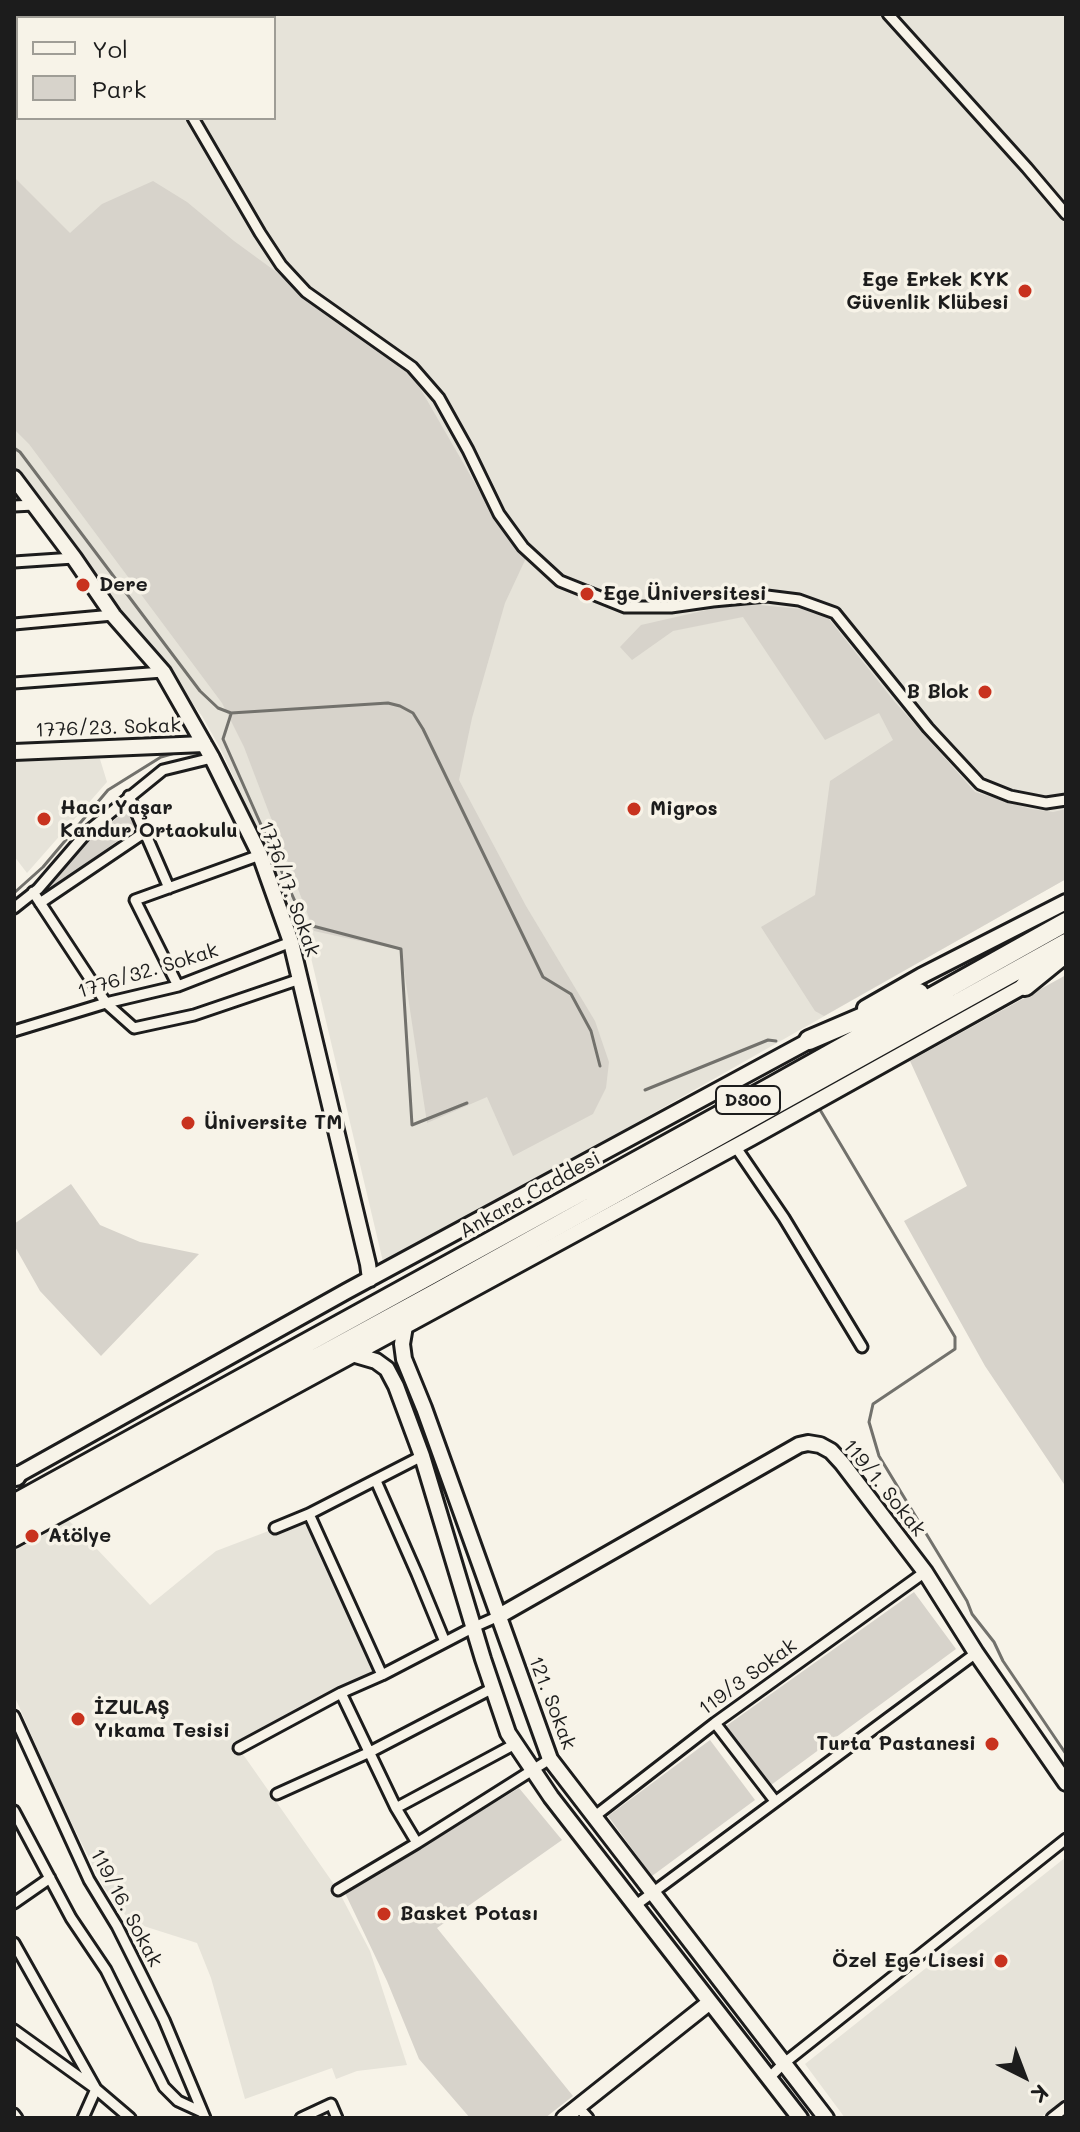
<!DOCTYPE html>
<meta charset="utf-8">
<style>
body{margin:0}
#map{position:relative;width:1080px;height:2132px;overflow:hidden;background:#f7f3e8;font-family:Mali,sans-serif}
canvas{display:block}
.frame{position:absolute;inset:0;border:16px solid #1c1c1c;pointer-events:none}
.legend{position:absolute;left:16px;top:16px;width:260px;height:104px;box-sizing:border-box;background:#f7f3e8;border:2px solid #9f9d96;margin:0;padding:10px 14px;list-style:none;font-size:24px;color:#1c1c1c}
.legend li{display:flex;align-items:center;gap:16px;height:40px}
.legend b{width:40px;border:2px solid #9f9d96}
.north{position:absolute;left:984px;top:2036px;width:80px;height:80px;-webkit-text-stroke:6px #f7f3e8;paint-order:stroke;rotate:138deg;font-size:22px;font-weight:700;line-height:32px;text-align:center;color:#1c1c1c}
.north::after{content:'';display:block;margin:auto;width:28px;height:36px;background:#1c1c1c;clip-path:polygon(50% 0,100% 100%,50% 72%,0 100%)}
</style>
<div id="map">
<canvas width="1080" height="2132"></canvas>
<div class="frame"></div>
<ul class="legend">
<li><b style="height:10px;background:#f7f3e8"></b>Yol</li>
<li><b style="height:22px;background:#d7d3cb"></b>Park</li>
</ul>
<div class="north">K</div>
</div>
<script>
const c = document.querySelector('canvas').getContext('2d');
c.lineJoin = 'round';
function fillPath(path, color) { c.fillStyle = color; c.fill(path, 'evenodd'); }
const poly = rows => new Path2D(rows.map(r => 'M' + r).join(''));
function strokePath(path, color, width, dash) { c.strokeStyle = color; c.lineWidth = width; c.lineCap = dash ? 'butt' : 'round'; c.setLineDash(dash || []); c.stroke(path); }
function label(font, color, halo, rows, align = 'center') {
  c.font = font + ' Mali,sans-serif'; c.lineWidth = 7; c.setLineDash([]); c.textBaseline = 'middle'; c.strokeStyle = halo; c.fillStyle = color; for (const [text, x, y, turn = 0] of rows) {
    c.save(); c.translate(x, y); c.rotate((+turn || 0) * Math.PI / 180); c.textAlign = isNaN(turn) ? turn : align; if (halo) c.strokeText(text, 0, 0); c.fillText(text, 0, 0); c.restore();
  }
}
const built = poly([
 [14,14,1066,14,1066,879,384,1266,308,945,268,851,220,748,202,716,14,472],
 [18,18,274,18,274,118,18,118],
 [99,756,107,782,27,873,14,856,14,761],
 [63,1516,77,1528,150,1605,216,1551,308,1516,382,1675,240,1750,338,1890,370,1951,407,2065,357,2071,336,2079,332,2068,245,2099,211,1978,197,1943,131,1922,104,1888,57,1794,14,1695,14,1547,23,1546,49,1532],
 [1066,1857,1066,2098,1040,2118,845,2118,805,2064]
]);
const green = poly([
 [14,177,70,233,102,204,153,181,187,202,234,241,409,369,499,525,526,558,505,603,472,718,459,780,526,906,595,1021,609,1062,606,1088,593,1114,513,1156,487,1097,427,1123,401,950,314,931,244,747,222,703,29,444,14,429],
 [759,605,802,609,829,619,894,701,975,792,1031,809,1053,812,1066,809,1066,879,824,1016,815,1011,761,927,815,895,830,781,893,740,879,713,825,740,743,617,673,631,632,660,620,647,641,625,720,607],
 [128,810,137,827,46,892,89,838],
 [1066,975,1066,1487,985,1366,904,1221,967,1186,910,1061],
 [71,1184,100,1225,140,1242,199,1254,101,1356,40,1291,14,1245,14,1224],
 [914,1592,956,1649,771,1785,726,1726],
 [710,1740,755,1800,652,1876,608,1816],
 [519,1788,562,1840,437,1928,573,2096,545,2118,470,2118,419,2059,387,1981,345,1893]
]);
const stream = poly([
 [14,448,20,452,200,691,218,708,231,713,388,703,400,706,413,713,423,729,543,977,571,994,591,1031,600,1066],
 [231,714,223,739,305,924,401,949,412,1125,467,1103],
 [14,893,43,867,108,790,161,757,182,751],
 [645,1090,768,1040,776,1041],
 [819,1108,955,1337,955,1349,873,1404,869,1422,879,1456,967,1601,972,1614,994,1642,1003,1661,1066,1754]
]);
const street = poly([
 [149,14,150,18],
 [888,14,1027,168,1066,214],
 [193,118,260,233,281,265,306,292,412,367,439,398,468,450,499,514,523,547,560,581,625,607,671,607,713,601,767,596,799,600,835,613,928,728,980,784,1010,796,1046,803,1066,800],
 [14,506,34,505],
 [14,562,74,558],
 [14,624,113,615],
 [14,683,163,672],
 [129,796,169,888],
 [33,892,106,1003,134,1028,194,1015,300,979],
 [40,903,145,832],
 [14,908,38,889,88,831,163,770,212,758],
 [178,986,135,900,260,855],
 [14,1031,106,1003,178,986,291,942],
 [735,1146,784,1218,862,1347],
 [376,1481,417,1574,445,1642],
 [309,1514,382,1675],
 [275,1528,309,1514,422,1456],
 [341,1693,396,1808,417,1843],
 [14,1716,89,1880,117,1926,164,2020,205,2118],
 [715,1723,775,1801],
 [239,1748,341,1693,382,1675,474,1627,499,1616],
 [277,1794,370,1752,493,1688],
 [396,1808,515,1744],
 [14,1811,71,1918,106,1970,164,2087,178,2101,202,2112],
 [595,1816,715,1723,925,1572],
 [338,1890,417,1843,550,1759],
 [14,1903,50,1878],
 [636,1905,976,1653],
 [14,1943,96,2089,83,2118],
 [14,2030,96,2089,130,2118],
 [769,2078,783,2064,1066,1839],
 [578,2107,588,2118],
 [14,2114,17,2118],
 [301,2118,331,2104,337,2118],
 [1052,2118,1066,2107]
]);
const secondary = poly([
 [14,478,74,558,113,615,163,672,212,758,260,855,291,942,368,1264,370,1279],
 [14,752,204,744],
 [865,1008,921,976,1066,902],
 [405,1326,402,1344,404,1359,424,1408,550,1759,826,2118],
 [352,1354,376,1361,387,1369,396,1386,422,1456,483,1659,508,1733,551,1797,800,2118],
 [14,1477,347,1291,816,1037],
 [14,1539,751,1138,1031,982],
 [499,1616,799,1445,808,1443,820,1445,831,1451,842,1463,925,1572,976,1653,1066,1783],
 [564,2118,710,2002]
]);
const highway = poly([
 [1025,986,1063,955],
 [809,1040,919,993],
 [14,1476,16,1476],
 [14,1504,773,1086,1066,922],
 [14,1523,438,1292,1066,943]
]);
const markers = [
 [1025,291,8,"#c8321e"],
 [83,585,8,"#c8321e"],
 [587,594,8,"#c8321e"],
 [985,692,8,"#c8321e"],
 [634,809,8,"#c8321e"],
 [44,819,8,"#c8321e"],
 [188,1123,8,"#c8321e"],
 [32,1536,8,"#c8321e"],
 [78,1719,8,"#c8321e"],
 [992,1744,8,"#c8321e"],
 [384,1914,8,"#c8321e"],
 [1001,1961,8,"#c8321e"]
];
const shields = [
 [748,1100,64]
];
const shieldNames = [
 ["D300",748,1100]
];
const poiNames = [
 ["Ege Erkek KYK",1009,280,"right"],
 ["Güvenlik Klübesi",1009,303,"right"],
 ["Dere",99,585],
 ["Ege Üniversitesi",603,594],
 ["B Blok",969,692,"right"],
 ["Hacı Yaşar",60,808],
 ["Kandur Ortaokulu",60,831],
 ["Migros",650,809],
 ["Üniversite TM",204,1123],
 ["Atölye",48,1536],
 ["İZULAŞ",94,1708],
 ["Yıkama Tesisi",94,1731],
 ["Turta Pastanesi",976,1744,"right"],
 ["Basket Potası",400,1914],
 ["Özel Ege Lisesi",985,1961,"right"]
];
const streetNames = [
 ["1776/23. Sokak",108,728,-2],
 ["1776/17. Sokak",289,889,70],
 ["1776/32. Sokak",148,971,-17],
 ["Ankara Caddesi",530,1195,-29],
 ["119/1. Sokak",884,1488,51],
 ["119/3 Sokak",748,1677,-36],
 ["121. Sokak",552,1703,69],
 ["119/16. Sokak",126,1908,62]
];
fillPath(built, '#e6e3d9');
fillPath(green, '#d7d3cb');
strokePath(stream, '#72716c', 3);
strokePath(street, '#1c1c1c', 15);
strokePath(secondary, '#1c1c1c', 20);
strokePath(highway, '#1c1c1c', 24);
strokePath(street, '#f7f3e8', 9);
strokePath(secondary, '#f7f3e8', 14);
strokePath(highway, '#f7f3e8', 18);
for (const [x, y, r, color] of markers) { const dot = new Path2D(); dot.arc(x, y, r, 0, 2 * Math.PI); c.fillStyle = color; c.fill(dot); strokePath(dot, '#f7f3e8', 3); }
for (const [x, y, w] of shields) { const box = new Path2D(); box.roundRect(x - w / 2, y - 14, w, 28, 6); c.fillStyle = '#f7f3e8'; c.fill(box); strokePath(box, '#1c1c1c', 2); }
label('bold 18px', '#1c1c1c', null, shieldNames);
label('bold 20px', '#1c1c1c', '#f7f3e8', poiNames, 'left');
label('20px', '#1c1c1c', '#f7f3e8', streetNames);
</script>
